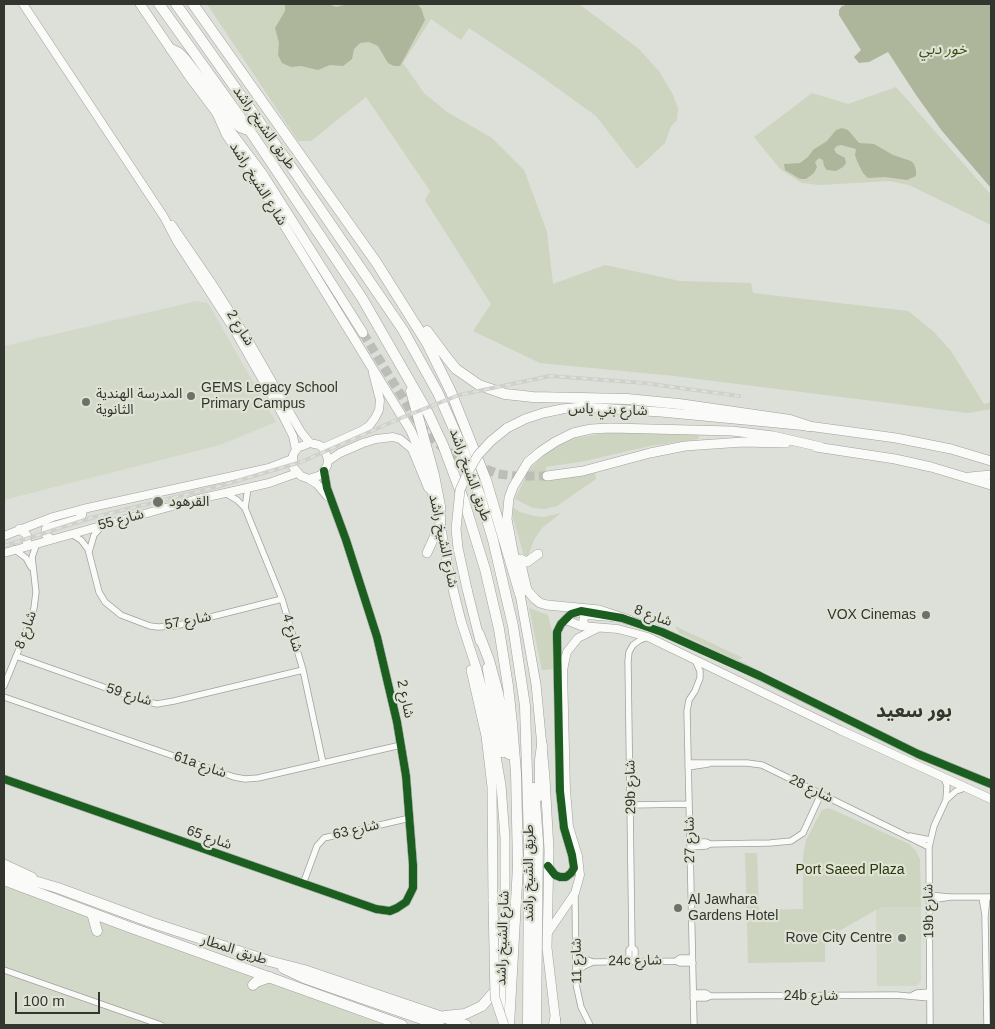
<!DOCTYPE html>
<meta charset="utf-8">
<style>
body{margin:0}
#map{position:relative;width:995px;height:1029px;overflow:hidden;background:#dde0d8;font-family:Helvetica,sans-serif}
canvas{display:block}
.frame{position:absolute;inset:0;border:5px solid #33352f;pointer-events:none}
.scale{position:absolute;left:15px;top:992px;width:85px;height:22px;box-sizing:border-box;border:2px solid #33352f;border-top:0;padding-left:6px;font-size:15px;line-height:18px;white-space:nowrap;color:#33352f;-webkit-text-stroke:4px #dee3d5;paint-order:stroke}
</style>
<div id="map">
<canvas width="995" height="1029"></canvas>
<div class="frame"></div>
<div class="scale">100 m</div>
</div>
<script>
const c = document.querySelector('canvas').getContext('2d');
c.lineJoin = 'round';
function fillPath(path, color) { c.fillStyle = color; c.fill(path, 'evenodd'); }
const poly = rows => new Path2D(rows.map(r => 'M' + r).join(''));
function strokePath(path, color, width, dash) { c.strokeStyle = color; c.lineWidth = width; c.lineCap = dash ? 'butt' : 'round'; c.setLineDash(dash || []); c.stroke(path); }
function label(font, color, halo, rows, align = 'center') {
  c.font = font + ' Helvetica,"Noto Sans Arabic",sans-serif'; c.lineWidth = 4.5; c.setLineDash([]); c.textBaseline = 'middle'; c.strokeStyle = halo; c.fillStyle = color; for (const [text, x, y, turn = 0] of rows) {
    c.save(); c.translate(x, y); c.rotate((+turn || 0) * Math.PI / 180); c.textAlign = isNaN(turn) ? turn : align; if (halo) c.strokeText(text, 0, 0); c.fillText(text, 0, 0); c.restore();
  }
}
const built = poly([
 [197,301,208,303,276,422,220,445,4,500,4,346],
 [4,886,68,908,385,1025,4,1025],
 [883,907,921,907,921,981,916,986,877,986,876,910]
]);
const green = poly([
 [207,4,579,4,639,49,659,71,673,95,678,108,677,120,671,126,665,143,637,169,596,116,535,72,469,28,461,40,431,19,403,63,424,93,447,112,492,138,524,170,547,232,553,284,605,265,680,281,751,283,753,293,908,311,933,331,951,351,984,404,991,402,991,409,968,413,674,376,540,363,473,331,491,304,425,200,430,191,366,97,311,141,298,141],
 [896,87,991,195,991,225,909,185,890,181,820,185,802,183,781,170,754,137,812,93,848,104],
 [614,432,698,434,699,439,650,446,585,461,546,467,546,479,595,473,596,479,557,506,545,509,533,508,515,499,529,470,546,452,558,445,575,438],
 [513,507,520,512,534,516,544,517,561,513,542,528,535,538,527,558,524,556,513,518],
 [529,608,548,615,553,635,554,669,542,670],
 [675,626,743,658,737,660,679,633],
 [829,808,909,844,916,851,920,859,921,907,883,907,876,910,825,939,825,962,748,963,745,853,757,853,759,910,803,909,803,857,806,840,822,810]
]);
const water = poly([
 [285,4,328,4,336,7,349,4,417,4,421,8,425,20,400,66,394,66,388,63,378,46,369,42,360,43,354,49,352,59,343,66,330,65,318,70,301,66,291,67,282,63,278,55,279,43,275,28,285,11],
 [850,4,991,4,991,188,942,131,916,95,888,52,869,62,859,63,854,57,861,50,839,15,839,10,842,6],
 [842,128,848,130,859,143,874,144,893,155,911,161,914,164,916,170,916,176,907,180,885,177,868,178,863,173,857,161,855,155,856,149,841,145,837,146,834,149,836,153,845,158,846,163,843,167,836,171,827,170,824,166,823,160,819,158,815,162,817,167,814,173,806,179,800,179,785,170,784,164,800,163,808,157,813,150,827,141,836,130]
]);
const primaryTunnel = poly([
 [363,333,420,426,445,450,462,459,498,474,515,476,547,476]
]);
const street = poly([
 [225,493,237,500,245,508,282,599,303,670,323,763],
 [245,508,248,488],
 [71,534,81,540,88,549,99,592,105,602,121,615,150,626,158,627,175,626,282,599],
 [14,549,26,558,31,567],
 [89,552,94,535,101,527],
 [16,656,140,700,157,704,174,701,303,670],
 [4,686,30,622,34,608,36,592,32,557,37,543],
 [4,697,234,777,245,779,258,778,401,745],
 [688,763,747,763,762,765,929,847],
 [688,767,708,764],
 [944,778,947,786,946,800],
 [631,805,689,804],
 [910,836,930,840],
 [690,842,706,842,710,844],
 [690,847,706,846,710,844,770,843,791,841,803,833,821,794],
 [303,884,317,846,324,838,410,818],
 [575,893,576,984,581,1007,590,1025],
 [929,895,949,897],
 [982,897,985,915],
 [929,900,951,897,991,897],
 [577,950,582,958,593,962,676,961,680,958,692,958],
 [635,961,635,950,632,947,628,661,629,652,633,645,640,640,648,637],
 [676,961,680,963,693,963],
 [629,962,629,950,632,947],
 [4,970,161,1025],
 [576,972,584,966,593,962],
 [693,993,706,993,710,996],
 [913,995,917,993,930,992],
 [693,998,706,998,711,996,896,995,930,998],
 [694,1025,687,711,689,700,695,691,700,678,700,671,695,660],
 [930,1025,929,847,934,826,946,800,956,791,965,788],
 [987,1025,985,917,987,897]
]);
const secondary = poly([
 [23,4,164,217,176,240,233,328,282,414,293,436,296,450],
 [172,225,211,282,250,343,301,432,310,443],
 [323,448,361,431,369,426,375,418,379,410,380,400,373,373],
 [328,461,340,453,363,443,376,439,393,437,400,439,412,449,428,488],
 [309,479,321,475,327,466,328,461,327,456,323,448,319,445,310,443,297,448,293,455,293,467,301,476,309,479,317,484,327,496],
 [19,529,27,535,27,545],
 [4,536,53,517,83,509,269,468,292,459],
 [51,539,45,534,46,528,78,519,82,515,83,509],
 [4,553,194,500,269,483,297,473],
 [625,619,651,627,737,665,918,754,991,784],
 [566,620,581,626,618,629,648,637,840,730,991,799],
 [586,626,583,622,584,617,586,615,612,617],
 [4,779,376,909,390,911,397,908,406,902,413,888,413,865,406,776,397,722,377,637,346,540,327,488,324,471],
 [548,866,555,875,560,877,566,877,571,873,574,868,572,855,564,828,560,791,557,632,561,624,571,614,587,611],
 [547,934,575,893,580,875,578,856,569,827,566,790,563,671,565,660,567,652,578,638,596,629]
]);
const primary = poly([
 [140,4,189,76,262,173,363,333],
 [215,109,226,134,257,181,411,431,425,464,434,501],
 [507,428,525,419,543,413,562,409,582,407,661,412,808,426,896,438,951,449,991,461],
 [816,447,895,459,931,467,991,485],
 [547,476,583,471,650,453,685,446,743,442,786,443],
 [970,477,991,475],
 [439,518,449,573,461,621,477,670,489,716,501,785,505,838,505,904,500,1013],
 [427,553,440,524],
 [520,559,527,562,538,554],
 [520,560,527,590,535,599,540,603,547,605,599,610,629,620],
 [516,567,507,519,509,498,513,487,528,462,540,452,555,442,573,433,591,429,610,428,732,431,773,436,821,447],
 [521,587,520,594,536,684,545,778,549,850,547,948,556,1024],
 [467,589,480,641],
 [487,668,503,753],
 [471,670,486,736,492,787,493,901],
 [4,864,32,877]
]);
const highway = poly([
 [159,4,250,131,362,298,428,413,443,445,464,501,485,569,499,629,508,686,512,724,516,773,518,866,509,1025],
 [176,4,297,175,403,330,438,393,464,452,480,496,493,540,513,626,525,706,529,840,528,1025],
 [193,4,376,262,427,343,451,392,486,480,520,594],
 [171,49,179,53,185,59,233,121,240,127,248,130],
 [427,331,447,358,456,369,479,385,505,394,533,397,627,399,679,404,790,420,808,426],
 [411,391,434,475,440,506,440,524],
 [479,634,489,660,498,693,509,754],
 [534,788,538,841,536,1025],
 [540,796,540,760,542,745],
 [4,872,58,888,153,923,269,961,304,970,466,1025],
 [4,880,129,927,402,1025],
 [92,913,97,931],
 [283,968,304,978,439,1025],
 [253,985,256,982,270,977],
 [445,1016,465,1014,482,1006,494,992,502,975],
 [554,1025,555,1019]
]);
const rail = poly([
 [4,546,91,518,220,486,301,462,401,418,459,395,550,376,644,383,739,396]
]);
const primaryBridge = poly([
 [467,589,458,548,456,529,460,490,468,472,478,455,491,441,507,428],
 [493,901,495,998,504,1025]
]);
const cycleway = poly([
 [4,779,376,909,390,911,397,908,406,902,413,888,413,865,406,776,397,722,377,637,346,540,327,488,324,471],
 [548,866,555,875,560,877,566,877,571,873,574,868,572,855,564,828,560,791,557,638,557,632,561,624,571,614,581,611,622,618,662,632,760,676,918,754,991,784]
]);
const markers = [
 [191,396,5,"#6e716a"],
 [86,402,5,"#6e716a"],
 [158,502,6,"#6e716a"],
 [926,615,5,"#6e716a"],
 [678,908,5,"#6e716a"],
 [902,938,5,"#6e716a"]
];
const streetNames = [
 ["طريق الشيخ راشد",264,128,55],
 ["شارع الشيخ راشد",258,184,58],
 ["شارع 2",240,328,58],
 ["شارع بني ياس",608,410,2],
 ["طريق الشيخ راشد",470,475,70],
 ["شارع 55",121,520,-15],
 ["شارع الشيخ راشد",443,541,78],
 ["شارع 8",653,616,20],
 ["شارع 57",188,621,-11],
 ["شارع 8",26,630,-70],
 ["شارع 4",292,633,73],
 ["شارع 59",129,695,17],
 ["شارع 2",405,699,78],
 ["61a شارع",200,765,19],
 ["29b شارع",631,787,-91],
 ["شارع 28",811,789,26],
 ["شارع 63",356,830,-13],
 ["شارع 65",209,838,19],
 ["شارع 27",690,840,-91],
 ["طريق الشيخ راشد",529,873,-90],
 ["19b شارع",929,911,-91],
 ["شارع الشيخ راشد",503,938,-88],
 ["طريق المطار",234,950,18],
 ["شارع 11",577,961,-91],
 ["24c شارع",635,961,-1],
 ["24b شارع",811,996]
];
const poiNames = [
 ["GEMS Legacy School",201,388],
 ["Primary Campus",201,404],
 ["المدرسة الهندية",96,394],
 ["الثانوية",96,410],
 ["القرهود",169,502],
 ["VOX Cinemas",916,615,"right"],
 ["Al Jawhara",688,900],
 ["Gardens Hotel",688,916],
 ["Rove City Centre",892,938,"right"]
];
const parkNames = [
 ["Port Saeed Plaza",850,870]
];
const waterNames = [
 ["خور دبي",943,50]
];
const districtNames = [
 ["بور سعيد",914,712]
];
fillPath(built, '#d3d9c9');
fillPath(green, '#cdd4bf');
fillPath(water, '#adb69a');
strokePath(primaryTunnel, '#bbbeb6', 9, [9, 4.5]);
strokePath(street, '#9fa19b', 7);
strokePath(secondary, '#9fa19b', 9);
strokePath(primary, '#9fa19b', 10);
strokePath(highway, '#9fa19b', 11);
strokePath(street, '#fafaf9', 5.5);
strokePath(secondary, '#fafaf9', 8);
strokePath(primary, '#fafaf9', 9);
strokePath(highway, '#fafaf9', 10);
strokePath(rail, '#cfd0ce', 4);
strokePath(rail, '#dee3d5', 2, [5.5]);
strokePath(primaryBridge, '#9fa19b', 10, []);
strokePath(primaryBridge, '#fafaf9', 9);
strokePath(cycleway, '#1b5e20', 8);
for (const [x, y, r, color] of markers) { const dot = new Path2D(); dot.arc(x, y, r, 0, 2 * Math.PI); c.fillStyle = color; c.fill(dot); strokePath(dot, '#dee3d5', 2); }
label('14px', '#33352f', '#dee3d5', streetNames);
label('14px', '#33352f', '#dee3d5', poiNames, 'left');
label('14px', '#2b3609', '#dee3d5', parkNames);
label('italic 15px', '#3d4a0e', '#dee3d5', waterNames);
label('bold 19px', '#33352f', '#dee3d5', districtNames);
</script>
